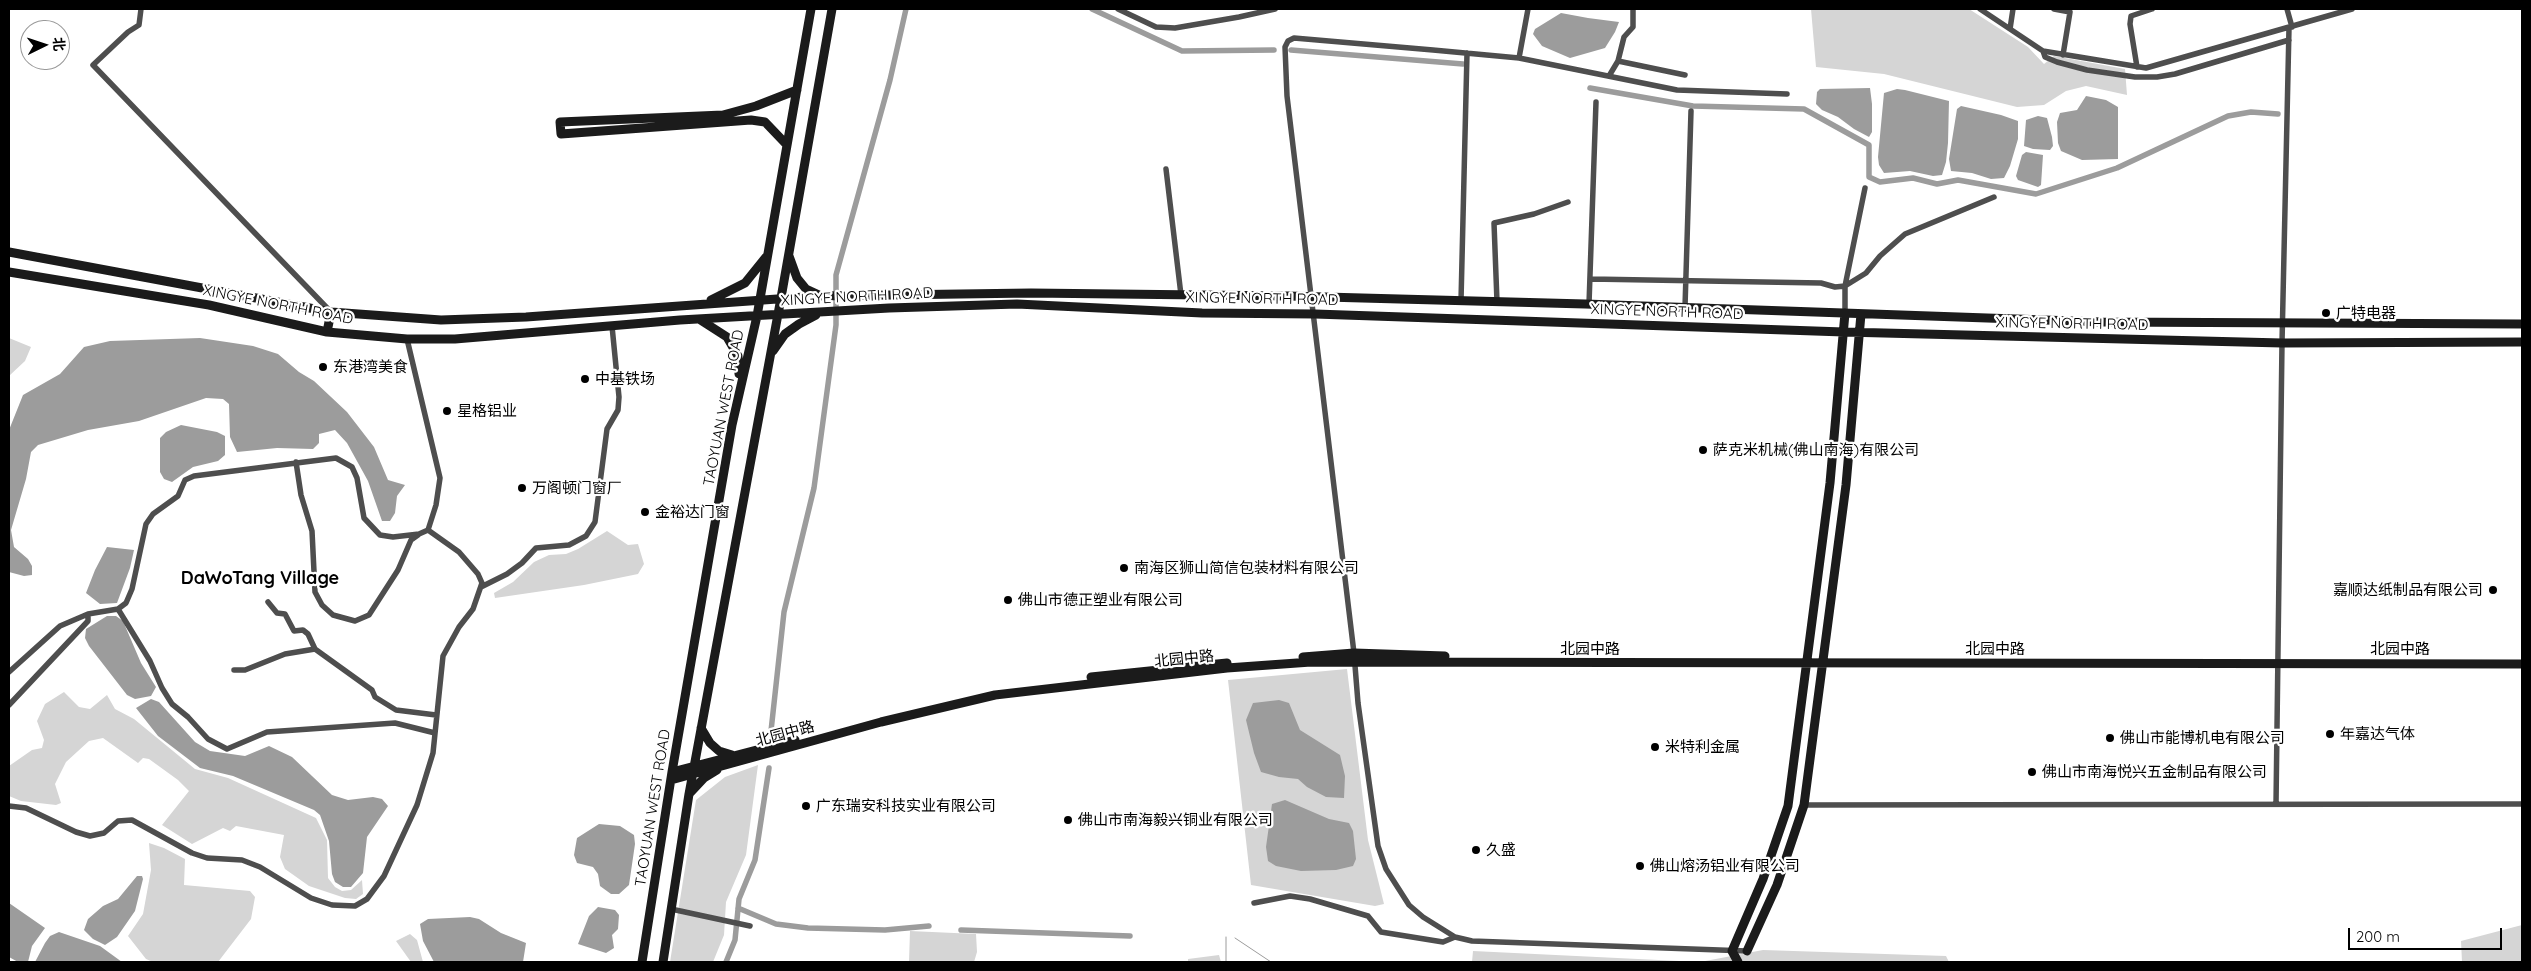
<!DOCTYPE html>
<meta charset="utf-8">
<style>
body{margin:0}
#map{position:relative;width:2531px;height:971px;overflow:hidden;background:#fff;font-family:Quicksand,"Noto Sans SC",sans-serif}
canvas{display:block}
.frame{position:absolute;inset:0;border:10px solid #000;pointer-events:none}
.north{position:absolute;left:20px;top:20px;width:50px;height:50px;box-sizing:border-box;background:#fff;border:1px solid #999;border-radius:50%;rotate:86deg;font-size:14px;font-weight:700;line-height:20px;text-align:center;color:#000}
.north::after{content:'';display:block;margin:auto;width:18px;height:22px;background:#000;clip-path:polygon(50% 0,100% 100%,50% 72%,0 100%)}
.scale{position:absolute;left:2348px;top:928px;width:154px;height:22px;box-sizing:border-box;border:2px solid #000;border-top:0;padding-left:6px;font-size:15px;line-height:18px;white-space:nowrap;color:#000;-webkit-text-stroke:4px #fff;paint-order:stroke}
</style>
<div id="map">
<canvas width="2531" height="971"></canvas>
<div class="frame"></div>
<div class="north">北</div>
<div class="scale">200 m</div>
</div>
<script>
const c = document.querySelector('canvas').getContext('2d');
c.lineJoin = 'round';
function fillPath(path, color) { c.fillStyle = color; c.fill(path, 'evenodd'); }
const poly = rows => new Path2D(rows.map(r => 'M' + r).join(''));
function strokePath(path, color, width, dash) { c.strokeStyle = color; c.lineWidth = width; c.lineCap = dash ? 'butt' : 'round'; c.setLineDash(dash || []); c.stroke(path); }
function label(font, color, halo, rows, align = 'center') {
  c.font = font + ' Quicksand,"Noto Sans SC",sans-serif'; c.lineWidth = 4.5; c.setLineDash([]); c.textBaseline = 'middle'; c.strokeStyle = halo; c.fillStyle = color; for (const [text, x, y, turn = 0] of rows) {
    c.save(); c.translate(x, y); c.rotate((+turn || 0) * Math.PI / 180); c.textAlign = isNaN(turn) ? turn : align; if (halo) c.strokeText(text, 0, 0); c.fillText(text, 0, 0); c.restore();
  }
}
const green = poly([
 [1811,9,1969,9,2028,47,2044,64,2054,56,2125,69,2127,95,2086,86,2066,91,2044,105,2017,107,1884,74,1816,67],
 [9,338,31,347,25,361,9,376],
 [607,531,628,545,638,544,644,564,638,574,584,585,495,598,494,593,513,582,534,562,549,555,566,554,578,549],
 [1347,669,1368,840,1384,904,1375,906,1251,885,1228,680],
 [64,692,79,707,90,709,107,695,115,709,134,719,195,769,228,778,316,818,327,840,328,878,335,887,342,891,351,890,362,880,363,894,356,899,345,898,309,886,285,869,280,857,284,835,236,826,230,831,223,828,192,844,162,825,189,791,178,780,149,759,143,758,138,763,103,738,89,741,66,762,55,784,61,803,56,805,21,801,9,796,9,766,32,750,42,748,44,740,37,721,45,704],
 [758,765,746,855,726,902,724,935,713,962,670,962,696,800,725,777],
 [149,843,164,848,185,859,184,885,250,891,255,897,251,919,218,962,153,962,146,959,128,936,143,914,151,870],
 [2522,925,2522,962,2462,962,2461,941],
 [910,931,976,934,977,952,974,962,909,962],
 [410,934,417,940,423,962,411,962,396,941],
 [1763,950,1946,956,1949,962,1472,962,1473,951,1700,962],
 [1219,955,1221,962,1188,962,1188,959]
]);
const water = poly([
 [1561,13,1588,18,1619,22,1615,32,1605,48,1570,58,1542,46,1533,34,1535,29],
 [1870,88,1872,104,1872,132,1869,137,1854,129,1838,117,1822,110,1816,104,1817,92,1820,89],
 [1897,89,1905,90,1949,101,1948,143,1946,162,1942,175,1933,176,1910,171,1884,173,1879,165,1878,157,1884,93],
 [2086,96,2106,100,2118,107,2118,159,2082,160,2061,151,2058,143,2057,122,2060,113,2077,110],
 [1961,106,2001,115,2018,121,2018,139,2010,166,2004,178,1991,179,1972,173,1951,171,1949,159,1957,109],
 [2038,116,2047,118,2052,137,2053,146,2050,150,2033,149,2024,146,2026,120],
 [2026,152,2043,155,2041,185,2038,187,2018,180,2016,176,2022,155],
 [200,338,253,346,278,354,299,372,314,381,347,412,374,447,388,480,405,485,397,496,395,513,390,521,382,521,368,481,347,443,335,430,319,434,319,443,313,449,277,448,237,452,230,437,229,404,223,399,206,398,139,421,88,430,38,445,31,452,26,479,11,530,14,547,28,559,32,566,32,575,24,576,9,572,9,430,23,395,60,374,84,347,110,341],
 [181,425,217,432,225,436,225,455,218,461,193,467,172,482,164,479,160,472,160,438,166,432],
 [107,547,134,550,130,568,117,603,100,604,86,593,95,570],
 [107,616,116,616,123,621,141,663,156,687,151,696,135,699,127,695,89,646,85,638,86,629],
 [151,699,159,702,195,742,210,751,245,756,269,746,292,757,332,795,348,800,373,797,382,799,388,806,367,837,363,873,351,887,343,887,335,882,332,874,329,841,320,815,314,810,233,776,200,768,158,736,136,708],
 [1279,700,1289,703,1300,730,1340,755,1345,776,1344,798,1326,797,1307,787,1298,779,1279,777,1261,772,1254,753,1246,720,1253,703],
 [1285,800,1329,819,1349,823,1353,831,1356,859,1353,866,1336,870,1301,871,1276,866,1268,861,1266,847,1272,804],
 [599,824,620,826,634,835,635,844,629,885,619,894,611,894,600,886,598,874,593,867,577,863,574,855,577,838],
 [137,876,142,876,143,879,135,911,117,937,105,945,93,939,84,930,88,919,103,906,118,899],
 [9,903,45,928,32,946,28,962,18,962,9,957],
 [598,907,615,910,619,915,618,929,612,935,614,948,606,953,578,944,589,916],
 [470,917,479,919,501,933,526,943,523,962,434,962,423,941,420,924,428,919],
 [59,932,100,946,122,962,35,962,45,943,50,936]
]);
const stream = poly([
 [1235,938,1271,962],
 [1226,962,1226,937]
]);
const canal = poly([
 [1092,9,1182,51,1274,50],
 [1291,50,1463,64],
 [1590,88,1693,106,1804,109,1869,145,1869,177,1880,182,1913,178,1937,184,1958,180,2036,194,2117,168,2228,116,2251,112,2278,114],
 [771,731,784,612,814,488,836,325,836,275,890,80,906,9],
 [738,908,776,924,808,928,885,930,929,926],
 [961,930,1130,936],
 [726,962,735,940,739,899,755,860,769,768]
]);
const street = poly([
 [141,9,139,25,128,32,93,65,330,311],
 [1118,9,1156,27,1175,28,1239,17,1275,9],
 [1980,9,2043,51,2146,68,2352,9],
 [2054,9,2070,12,2063,55],
 [2287,9,2292,27],
 [2010,29,2013,9],
 [2043,51,2045,57,2057,62,2087,70,2135,77,2157,77,2175,74,2289,40],
 [1519,58,1528,9],
 [1618,61,1685,75],
 [2137,67,2130,24,2131,16,2152,9],
 [1609,76,1618,61,1624,37,1633,27,1633,9],
 [1166,169,1181,295],
 [1590,279,1821,283,1835,287,1845,286,1866,273,1880,256,1905,234,1994,197],
 [1461,301,1467,53],
 [1497,302,1494,223,1534,214,1568,202],
 [1589,304,1596,102],
 [1685,307,1691,111],
 [1845,313,1845,286,1865,188],
 [296,462,301,495,312,531,315,592,322,605,333,615,355,621,369,615,398,570,411,540,418,535],
 [481,587,507,574,522,563,536,548,569,545,586,536,595,522,607,429,618,410,619,397,612,326],
 [268,602,277,613,285,614,294,631,303,630,308,634,315,649,372,690,375,697,396,710,436,715],
 [118,609,150,661,162,688,172,704,188,717,208,739,227,749,267,732,395,723,435,733],
 [234,670,245,670,285,654,315,649],
 [9,672,60,626,88,614,118,609,126,603,132,589,146,524,153,514,178,496,185,480,194,476,336,458,352,467,357,478,364,518,380,535,393,537,419,534,428,530,436,505,440,478,407,339],
 [9,705,88,621,88,614],
 [2276,804,2282,343,2289,28],
 [1804,805,2522,804],
 [9,806,26,808,76,832,90,836,104,833,118,821,132,820,192,853,207,858,242,860,260,867,311,898,332,905,355,906,367,899,384,876,417,805,433,753,443,656,459,627,473,609,482,583,478,574,459,552,428,530],
 [1254,903,1290,896,1310,899,1368,916,1381,932,1443,942,1455,937],
 [671,909,750,926],
 [1747,951,1472,941,1455,937,1423,917,1409,905,1386,869,1378,846,1358,703,1354,653,1287,96,1285,47,1288,41,1294,38,1433,50,1519,58,1677,90,1787,94]
]);
const secondary = poly([
 [787,145,765,122,751,120,561,134,560,122,723,115,756,106,797,90],
 [9,252,331,312,441,320,526,317,819,296,1031,293,1288,296,1585,304,2102,322,2522,324],
 [789,256,797,278,806,289,819,295],
 [9,272,209,305,327,332,407,339,455,339,680,320,889,308,1017,304,1202,313,1315,314,1844,332,2282,343,2522,342],
 [711,300,745,283,766,257],
 [699,319,727,337,738,356,739,374],
 [327,332,331,312],
 [773,351,785,334,799,324,816,315],
 [1303,657,1354,653,1445,656],
 [1091,677,1227,663],
 [701,728,710,743,719,751,732,755],
 [672,772,795,740],
 [671,780,881,722,995,695,1227,668,1311,662,2522,664],
 [689,794,704,778,717,770],
 [1747,951,1777,885,1804,805,1846,485,1861,314],
 [642,962,672,772,732,425,757,316,811,9],
 [663,962,689,794,781,298,832,9],
 [1738,962,1732,951,1763,879,1788,806,1830,483,1845,313]
]);
const markers = [
 [2326,313,5,"#000"],
 [323,367,5,"#000"],
 [585,379,5,"#000"],
 [447,411,5,"#000"],
 [1703,450,5,"#000"],
 [522,488,5,"#000"],
 [645,512,5,"#000"],
 [1124,568,5,"#000"],
 [2493,590,5,"#000"],
 [1008,600,5,"#000"],
 [2330,734,5,"#000"],
 [2110,738,5,"#000"],
 [1655,747,5,"#000"],
 [2032,772,5,"#000"],
 [806,806,5,"#000"],
 [1068,820,5,"#000"],
 [1476,850,5,"#000"],
 [1640,866,5,"#000"]
];
const streetNames = [
 ["XINGYE NORTH ROAD",857,297,-3],
 ["XINGYE NORTH ROAD",1262,299,1],
 ["XINGYE NORTH ROAD",278,305,11],
 ["XINGYE NORTH ROAD",1667,312,2],
 ["XINGYE NORTH ROAD",2072,324,1],
 ["TAOYUAN WEST ROAD",724,408,-79],
 ["北园中路",1590,649],
 ["北园中路",1995,649],
 ["北园中路",2400,649],
 ["北园中路",1184,659,-6],
 ["北园中路",785,734,-15],
 ["TAOYUAN WEST ROAD",653,808,-81]
];
const poiNames = [
 ["广特电器",2336,313],
 ["东港湾美食",333,367],
 ["中基铁场",595,379],
 ["星格铝业",457,411],
 ["萨克米机械(佛山南海)有限公司",1713,450],
 ["万阁顿门窗厂",532,488],
 ["金裕达门窗",655,512],
 ["南海区狮山简信包装材料有限公司",1134,568],
 ["嘉顺达纸制品有限公司",2483,590,"right"],
 ["佛山市德正塑业有限公司",1018,600],
 ["年嘉达气体",2340,734],
 ["佛山市能博机电有限公司",2120,738],
 ["米特利金属",1665,747],
 ["佛山市南海悦兴五金制品有限公司",2042,772],
 ["广东瑞安科技实业有限公司",816,806],
 ["佛山市南海毅兴铜业有限公司",1078,820],
 ["久盛",1486,850],
 ["佛山熔汤铝业有限公司",1650,866]
];
const quarterNames = [
 ["DaWoTang Village",260,579]
];
fillPath(green, '#d5d5d5');
fillPath(water, '#9c9c9c');
strokePath(stream, '#9c9c9c', 1);
strokePath(canal, '#9c9c9c', 5.5);
strokePath(street, '#4e4e4e', 5.5);
strokePath(secondary, '#1b1b1b', 9);
for (const [x, y, r, color] of markers) { const dot = new Path2D(); dot.arc(x, y, r, 0, 2 * Math.PI); c.fillStyle = color; c.fill(dot); strokePath(dot, '#fff', 2); }
label('15px', '#000', '#fff', streetNames);
label('15px', '#000', '#fff', poiNames, 'left');
label('bold 18px', '#000', '#fff', quarterNames);
</script>
